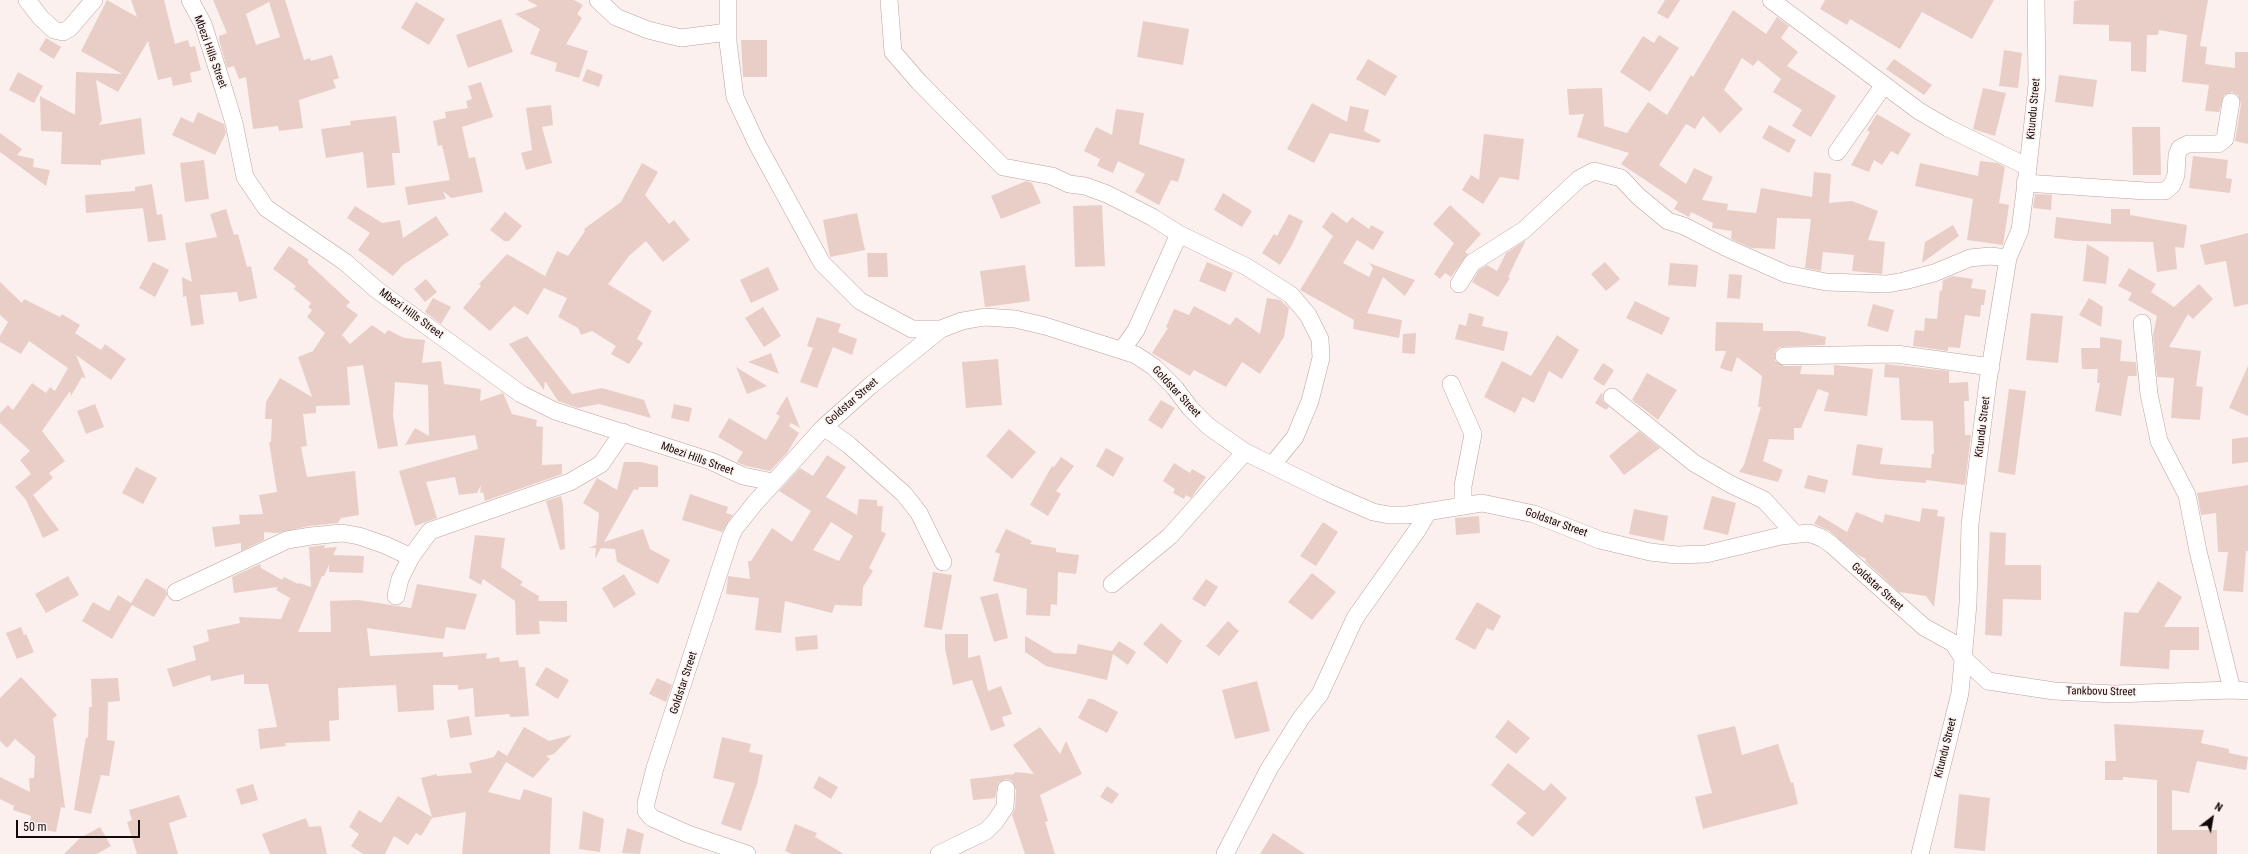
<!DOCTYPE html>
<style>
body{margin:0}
#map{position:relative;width:2248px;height:854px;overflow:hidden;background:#fbf0ed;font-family:"Roboto Condensed",sans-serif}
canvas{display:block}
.north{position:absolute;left:2192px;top:798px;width:40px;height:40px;-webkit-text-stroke:3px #fbf0ed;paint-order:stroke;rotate:31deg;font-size:11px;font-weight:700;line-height:16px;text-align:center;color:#130a09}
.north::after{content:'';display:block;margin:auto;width:14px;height:18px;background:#130a09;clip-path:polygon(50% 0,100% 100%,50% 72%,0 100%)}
.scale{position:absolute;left:16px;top:820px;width:124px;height:18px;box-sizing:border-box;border:2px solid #130a09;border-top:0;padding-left:5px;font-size:12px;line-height:14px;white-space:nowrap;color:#130a09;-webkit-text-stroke:3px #fbf0ed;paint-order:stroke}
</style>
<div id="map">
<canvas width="2248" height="854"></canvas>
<div class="north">N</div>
<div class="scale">50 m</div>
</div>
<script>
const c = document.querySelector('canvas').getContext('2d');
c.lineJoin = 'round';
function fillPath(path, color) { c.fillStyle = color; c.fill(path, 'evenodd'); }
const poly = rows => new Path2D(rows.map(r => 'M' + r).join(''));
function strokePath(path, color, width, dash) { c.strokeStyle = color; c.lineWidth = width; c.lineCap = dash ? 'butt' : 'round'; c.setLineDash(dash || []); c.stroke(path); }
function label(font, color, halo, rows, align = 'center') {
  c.font = font + ' "Roboto Condensed",sans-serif'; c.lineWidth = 3; c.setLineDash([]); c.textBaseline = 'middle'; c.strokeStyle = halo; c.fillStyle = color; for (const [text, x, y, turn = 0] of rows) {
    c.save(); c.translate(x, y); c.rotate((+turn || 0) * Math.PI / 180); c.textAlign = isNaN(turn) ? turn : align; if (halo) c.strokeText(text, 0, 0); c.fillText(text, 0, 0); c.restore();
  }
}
const building = poly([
 [107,0,137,17,131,0,164,0,175,44,188,40,190,47,195,46,201,70,190,73,192,82,173,86,171,77,158,80,148,41,118,92,96,80,102,120,99,125,141,118,145,154,101,160,101,165,61,164,62,132,41,131,40,96,75,115,76,72,122,74,81,51],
 [213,0,285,0,304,60,310,58,311,61,332,55,339,78,333,80,336,88,299,100,303,128,279,131,278,126,253,129,246,77,239,79,234,66,227,68,219,40,219,36,227,33],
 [269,2,280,37,256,45,246,14],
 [527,0,574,0,583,5,577,14,582,18,566,44,588,51,579,78,555,71,557,63,530,54,540,29,515,14,538,6],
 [1665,0,1680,0,1668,19,1657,13],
 [1825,0,1994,0,1972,39,1922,12,1900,49,1850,19,1847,25,1820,9],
 [2080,0,2208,0,2200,46,2207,47,2205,64,2235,68,2235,52,2248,52,2248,144,2235,141,2241,104,2238,95,2232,92,2224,95,2219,112,2205,111,2209,85,2182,82,2187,35,2159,30,2158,35,2147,35,2146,72,2131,71,2131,42,2109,41,2109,25,2073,24,2074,1],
 [416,2,445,19,429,45,401,28],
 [1733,10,1766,34,1777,17,1789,26,1781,38,1798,52,1787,66,1836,96,1811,137,1792,126,1802,110,1773,92,1781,79,1758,60,1753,66,1742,58,1724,90,1743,109,1720,133,1703,116,1695,129,1686,124,1659,165,1686,184,1694,168,1713,177,1702,200,1728,204,1727,210,1756,213,1761,188,1812,197,1814,172,1831,174,1829,203,1852,201,1878,211,1868,240,1885,242,1882,274,1852,271,1854,255,1823,252,1821,271,1805,268,1811,219,1777,218,1775,249,1751,248,1731,239,1732,231,1712,228,1713,223,1691,212,1689,217,1674,209,1678,202,1621,164,1629,153,1577,137,1584,114,1569,115,1567,89,1602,88,1604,126,1627,133,1648,102,1667,115,1691,75,1693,77],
 [501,19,513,52,468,68,456,35],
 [1143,21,1189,29,1183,65,1137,57],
 [1659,35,1679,48,1650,92,1620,72,1643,36,1654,43],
 [46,38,61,47,54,59,39,50],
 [741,40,767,40,767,77,743,77],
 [2004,50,2022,53,2018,88,1999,86],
 [1368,59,1397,76,1385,96,1356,79],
 [1894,59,1932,85,1924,95,1886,69],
 [587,69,603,75,599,87,582,81],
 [18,72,43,86,34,103,9,90],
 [2059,75,2097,80,2093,107,2055,102],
 [481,82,493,117,462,127,469,158,475,157,483,192,451,198,443,191,446,199,408,205,405,187,450,180,442,145,438,146,433,121,446,118,445,112,468,108,466,101,472,99,468,86],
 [1983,88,2006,93,1995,136,1973,129],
 [1312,103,1347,122,1350,106,1369,110,1364,131,1381,140,1379,143,1330,133,1314,163,1287,149],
 [551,105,553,125,542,127,552,163,526,170,521,153,532,150,526,108],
 [1116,109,1144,113,1139,144,1185,159,1178,182,1171,180,1159,205,1135,192,1145,174,1118,161,1113,173,1097,166,1100,159,1084,151,1096,127,1112,135],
 [198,112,224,124,226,133,215,155,172,135,181,117,193,123],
 [1877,114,1911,134,1898,155,1891,151,1882,165,1874,160,1869,172,1851,165,1870,132,1867,130],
 [396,116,400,153,392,153,395,185,367,188,363,152,326,158,321,129,351,125,350,121],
 [1769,125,1796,140,1789,153,1762,138],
 [2132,127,2160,127,2161,175,2133,175],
 [0,133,22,149,17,155,34,159,33,167,50,170,46,186,0,152],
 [1484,134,1524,139,1519,180,1500,177,1483,204,1462,190,1471,175,1479,180],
 [2193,156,2228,160,2226,178,2232,179,2230,193,2189,188],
 [204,160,209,199,185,202,180,163],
 [1980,161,1998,163,2005,167,1999,203,2009,205,2003,245,1967,240,1973,199,1915,186,1920,163,1978,176],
 [642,163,658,172,645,195,669,224,674,220,690,240,663,262,646,241,629,256,608,284,652,311,637,339,643,343,629,364,611,354,616,346,592,331,581,335,578,328,558,317,567,298,544,288,528,315,514,306,490,331,463,308,481,286,479,284,507,254,545,276,557,251,568,256,585,231,584,229,621,202],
 [1026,181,1032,183,1041,203,1001,219,991,196],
 [152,184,157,215,162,214,166,240,148,242,143,208,86,213,85,195,135,191,135,187],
 [1223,193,1252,211,1242,227,1214,210],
 [2035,194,2052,195,2051,210,2033,208],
 [1102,205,1105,266,1075,267,1073,206],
 [1450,205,1481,234,1465,252,1468,254,1451,277,1445,273,1440,279,1434,274,1454,243,1433,224],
 [355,206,382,223,400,220,403,238,436,216,449,235,403,265,393,276,358,250,370,233,347,218],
 [226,209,234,235,238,234,247,267,251,266,257,298,239,302,237,292,200,295,204,324,191,326,186,296,183,297,182,277,192,282,185,243,217,237,210,214],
 [2111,209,2130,209,2130,215,2187,225,2184,248,2175,247,2177,269,2157,272,2153,242,2076,241,2054,238,2056,217,2111,224],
 [505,212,522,226,509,241,504,241,490,230],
 [1332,212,1347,223,1352,217,1369,229,1371,225,1384,232,1373,250,1357,240,1343,263,1369,277,1373,268,1369,263,1415,280,1405,296,1383,277,1367,313,1402,320,1399,338,1353,329,1354,320,1300,290,1333,236,1322,227],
 [857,213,865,250,830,257,823,220],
 [1289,214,1303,221,1292,245,1280,265,1262,253,1274,234,1277,236],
 [1953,225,1959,236,1922,263,1925,242],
 [2248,233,2248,304,2234,307,2226,261,2205,265,2200,245],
 [1526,240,1508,277,1510,278,1498,297,1472,282,1479,270,1487,265,1497,271,1506,253],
 [2087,244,2109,257,2106,284,2083,281],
 [289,246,309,260,307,262,350,302,346,306,358,315,342,335,350,344,372,325,385,334,388,330,404,338,425,340,422,363,441,361,444,384,481,389,480,401,503,393,512,414,537,420,536,426,543,427,542,465,562,464,562,474,485,501,483,492,480,493,481,485,477,493,459,495,455,477,426,482,437,518,415,526,399,471,478,449,475,435,405,445,415,428,429,436,428,385,395,382,393,416,398,446,378,449,363,365,347,367,350,405,316,406,316,413,303,414,307,446,301,447,307,477,355,471,359,515,341,518,338,523,309,526,278,533,264,532,264,540,241,551,241,543,215,547,212,527,240,524,239,515,263,514,259,495,277,492,269,442,271,442,272,419,265,419,266,402,280,378,312,397,298,357,313,351,325,333,307,317,312,310,308,307,311,303,294,289,296,286,273,269],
 [867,253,887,253,888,277,868,277],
 [153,262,169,270,155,297,139,288],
 [1207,262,1233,273,1225,292,1199,281],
 [1605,262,1620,279,1606,291,1591,274],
 [1670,263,1698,265,1696,287,1668,285],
 [1025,265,1030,301,985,307,980,271],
 [768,267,779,290,751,303,740,280],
 [2129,268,2156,284,2151,292,2174,307,2199,284,2213,299,2193,319,2188,314,2169,347,2201,351,2196,386,2203,387,2200,420,2171,418,2174,378,2157,377,2153,335,2157,316,2128,300,2132,293,2118,286],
 [1729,274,1742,275,1740,299,1727,298],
 [1953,276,1973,279,1971,288,1986,290,1984,305,1981,305,1980,317,1965,315,1960,348,1948,347,1948,351,1913,346,1915,330,1924,331,1925,318,1937,319,1940,290,1942,291,1943,280],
 [426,279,437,292,425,302,414,289],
 [0,282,22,303,24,299,60,317,62,314,80,325,75,333,101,350,105,344,126,359,111,380,76,355,86,379,82,377,71,396,70,391,42,431,65,461,49,473,53,478,33,495,59,530,43,538,26,500,15,487,31,474,20,460,30,451,0,423,0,413,8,405,13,410,32,383,46,393,50,387,55,391,68,368,29,341,21,354,0,342,0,336,8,322,0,315],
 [433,298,451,307,441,324,425,312],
 [1267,298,1280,300,1289,308,1284,337,1260,374,1242,362,1226,387,1194,370,1190,376,1152,353,1168,328,1166,327,1174,309,1189,315,1194,306,1230,325,1236,317,1260,334],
 [2089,298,2103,307,2101,327,2079,315],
 [1635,301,1670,318,1662,335,1626,318],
 [1873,304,1894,310,1888,332,1867,326],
 [763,307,781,336,764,347,745,318],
 [1469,313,1484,317,1482,326,1508,332,1504,351,1455,339,1459,324,1466,326],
 [2031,313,2063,316,2058,363,2026,360],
 [817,317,841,324,838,332,857,339,852,355,833,347,817,388,800,382,813,348,807,346],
 [1716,322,1763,323,1763,331,1798,331,1826,337,1825,345,1779,347,1775,352,1775,361,1784,366,1802,366,1800,374,1834,375,1834,365,1873,369,1867,416,1824,411,1829,393,1818,389,1801,428,1794,428,1794,440,1769,439,1763,461,1783,470,1778,482,1739,472,1744,465,1761,407,1758,407,1762,376,1737,357,1732,372,1720,368,1726,351,1715,351],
 [1416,333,1415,354,1402,353,1403,334],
 [1557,335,1579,350,1562,379,1549,371,1534,403,1523,397,1515,413,1484,397,1502,361,1531,376],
 [527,336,572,394,602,388,644,400,651,418,599,404,578,408,558,401,545,381,544,390,509,344],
 [2100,337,2122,340,2120,361,2136,362,2137,376,2128,376,2121,416,2095,411,2100,383,2097,383,2098,369,2082,369,2081,348,2100,348],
 [771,353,779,374,748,362],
 [998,359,1002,405,966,408,962,362],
 [1603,363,1614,370,1604,386,1593,379],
 [1885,364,1949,371,1949,383,1968,382,1969,401,1964,401,1965,435,1971,435,1965,485,1926,480,1926,483,1878,479,1852,475,1857,444,1883,448,1880,464,1931,468,1932,454,1934,454,1933,421,1901,420,1899,378,1884,377],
 [2248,366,2248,416,2229,408],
 [736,367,767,386,747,394],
 [1647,373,1677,390,1658,420,1632,400],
 [2009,389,2026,391,2015,475,1998,472],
 [1602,392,1603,401,1609,407,1606,410,1595,403],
 [787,396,800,428,791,423,789,426,799,433,787,453,770,471,746,466,737,462,743,452,718,437,729,418,766,440,780,416,776,414],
 [1161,400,1175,408,1162,429,1148,420],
 [95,404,104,427,86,434,77,411],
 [674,404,692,408,689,422,671,418],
 [1009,429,1036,452,1012,479,986,456],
 [1639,431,1660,448,1624,475,1609,456],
 [2248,437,2248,462,2232,464,2232,439],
 [1106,448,1124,458,1113,477,1096,466],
 [827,455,846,467,826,497,857,515,859,499,877,500,877,506,883,506,881,531,886,534,869,568,873,571,863,587,862,606,835,605,832,613,785,601,781,633,755,630,759,598,726,594,728,576,750,579,748,561,751,561,772,528,792,542,811,511,779,491,800,468,813,476],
 [831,522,853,536,839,561,813,550],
 [1061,457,1074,466,1056,491,1061,494,1048,516,1030,505,1052,466,1054,467],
 [624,462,641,462,658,466,658,487,639,487,638,490,634,489,604,542,643,529,650,549,670,560,658,584,617,562,615,549,601,548,595,559,596,548,589,548,596,545,599,513,583,503,597,478,617,490],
 [1174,463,1190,473,1192,469,1206,477,1191,498,1186,495,1184,499,1173,493,1175,489,1163,481],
 [136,467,157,478,143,504,122,493],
 [1808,475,1828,480,1825,493,1804,488],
 [2248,485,2248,551,2246,551,2243,592,2223,591,2228,552,2218,552,2216,513,2201,515,2197,493],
 [690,494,728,507,726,513,733,515,722,532,682,520],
 [561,496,563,505,565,549,560,550,546,501],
 [1712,496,1736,503,1728,535,1703,529],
 [1922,508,1938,510,1937,516,1945,517,1934,607,1926,596,1899,592,1865,561,1866,559,1858,555,1828,530,1814,524,1819,515,1847,532,1856,512,1883,523,1885,514,1920,522],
 [1634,509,1668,516,1664,541,1629,534],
 [1479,516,1480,533,1456,535,1455,518],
 [1323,522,1338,532,1316,566,1300,556],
 [1006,529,1032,541,1030,544,1056,548,1056,552,1079,555,1076,574,1058,572,1057,605,1051,604,1050,616,1026,615,1027,589,993,581,1000,554,995,552],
 [1990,532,2006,533,2005,565,2041,565,2041,600,2003,599,2002,636,1985,635],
 [475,535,505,538,501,567,523,582,520,585,539,596,538,601,567,601,567,622,539,621,540,634,516,635,515,601,483,579,481,585,469,578],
 [325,545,324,548,337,547,333,555,364,556,363,573,329,572,329,565,324,576,322,576,298,632,331,632,330,601,358,600,411,608,417,584,477,594,465,630,446,627,444,639,367,628,370,656,443,652,443,657,487,653,486,659,499,657,500,662,518,660,519,667,525,667,529,716,510,717,509,714,475,717,473,688,458,690,458,685,433,685,434,710,398,712,396,685,338,688,339,720,329,721,330,741,285,743,286,746,260,749,258,729,277,727,268,684,244,684,244,674,211,681,210,675,173,687,167,669,196,660,193,646,209,641,207,630,240,623,239,617,281,619,290,598,276,590,278,587,234,593,232,577,260,564,261,568,282,580,284,577,298,584,299,583,311,587,309,547],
 [933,572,952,575,942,630,924,627],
 [1312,573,1336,592,1312,620,1288,602],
 [624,574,636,594,614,608,602,588],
 [68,576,79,595,46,613,35,594],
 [146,578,166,590,167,595,154,617,132,605,112,639,82,621,93,602,109,611,118,595,131,603],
 [1206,579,1218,587,1205,607,1192,599],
 [2158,581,2182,597,2164,627,2199,627,2199,650,2170,650,2169,669,2120,666,2124,612,2138,613],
 [998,593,1008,638,994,642,980,597],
 [1477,602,1501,616,1493,631,1487,628,1475,650,1455,639],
 [1228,621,1239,631,1219,656,1206,646],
 [1161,623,1182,641,1167,664,1143,644],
 [21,627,24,635,26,634,34,652,17,659,6,633],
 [945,634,968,634,968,658,980,655,988,691,1001,686,1012,714,1002,717,1005,726,991,731,972,680,953,685,945,649],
 [817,635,818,649,796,651,795,637],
 [1025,636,1054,653,1076,654,1078,644,1112,651,1119,641,1136,652,1128,665,1113,654,1107,680,1046,666,1025,652],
 [546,667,569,680,558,699,535,685],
 [21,677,57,715,53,719,65,808,61,807,56,832,29,827,31,816,13,810,14,806,0,799,0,777,30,792,29,778,34,778,35,756,15,739,7,748,0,741,0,698],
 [118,678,120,701,108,702,107,740,115,741,109,776,101,775,91,814,74,810,86,737,88,738,89,707,92,707,91,679],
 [657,678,672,685,666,702,649,694],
 [1257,681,1270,731,1235,739,1222,690],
 [1088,699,1093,699,1118,712,1107,733,1078,718],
 [469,716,472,735,450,738,447,720],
 [1508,720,1530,738,1516,754,1495,737],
 [2114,724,2204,730,2201,743,2229,749,2229,753,2248,757,2246,770,2197,761,2189,793,2172,790,2172,830,2217,830,2217,854,2157,854,2157,780,2123,777,2123,780,2105,780,2105,761,2116,761],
 [1735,726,1742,755,1778,744,1791,783,1793,782,1798,804,1703,829,1695,797,1712,793,1697,735],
 [524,727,549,741,572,735,554,754,546,756,550,759,533,778,506,762,488,792,520,800,524,789,552,798,550,854,462,854,466,812,432,818,421,836,416,833,408,845,394,836,385,854,363,854,351,846,359,834,349,827,359,810,381,823,398,796,432,817,421,778,437,774,437,776,472,773,469,763,494,757,498,750,507,756],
 [1040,727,1060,754,1066,741,1082,774,1040,795,1048,821,1045,822,1055,854,1025,854,1012,815,1015,808,1016,790,1011,780,1006,779,998,783,995,798,973,800,970,779,1014,774,1015,772,1034,774,1013,745],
 [722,737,751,744,749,752,763,755,757,784,741,831,721,824,735,783,713,778],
 [1508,763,1544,791,1551,783,1567,798,1533,837,1516,823,1526,813,1491,785],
 [819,776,838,787,831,799,813,788],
 [253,784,258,800,241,805,236,789],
 [1107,786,1119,794,1112,804,1100,797],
 [1959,794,1990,798,1985,851,1954,848],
 [179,795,187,817,169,823,178,854,137,854,127,822,132,820,129,810],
 [583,811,604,819,600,852,579,849],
 [306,818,309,827,321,826,327,854,270,854,262,834],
 [795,824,817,833,815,837,844,854,792,854,785,851],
 [100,827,111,846,97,854,64,854,80,838],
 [627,828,644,834,640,854,622,853],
 [1273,833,1305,854,1260,854]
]);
const street = poly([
 [27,0,41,18,54,30,63,32,70,28,94,0],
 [190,0,203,24,224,90,234,123,245,177,266,208,345,262,377,290,521,394,555,411,711,461,743,476,773,482],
 [598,0,616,17,648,30,681,38,728,32],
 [728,0,728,42,735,97,757,144,822,263,860,301,912,329,941,329],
 [889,0,893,52,919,82,1003,167,1052,176,1069,184,1085,186,1107,194,1152,217,1179,234,1136,330,1122,350],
 [1771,0,1919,111,1948,128,2028,167],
 [1837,152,1884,85],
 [2025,183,2146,191,2165,191,2172,185,2176,175,2177,155,2180,148,2188,144,2218,144,2225,139,2231,102],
 [1179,234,1247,267,1291,295,1308,315,1320,339,1321,358,1310,401,1295,437,1273,464],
 [1459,284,1472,263,1524,230,1579,179,1594,171,1621,178,1638,196,1668,221,1684,226,1725,247,1786,274,1826,282,1887,284,1904,281,1934,273,1970,258,1990,256,2008,258],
 [2142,323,2149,394,2159,441,2187,495,2198,551,2232,690],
 [1784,356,1896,354,1991,367],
 [1451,384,1473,434,1463,486,1463,506],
 [1612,397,1694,463,1730,484,1764,500,1795,534],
 [824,427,849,445,904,494,919,513,943,562],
 [1112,584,1170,536,1245,452],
 [176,592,287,540,311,536,342,533,359,536,385,545,411,557],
 [396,596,400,579,411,557,430,531,570,482,601,464,623,432],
 [747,854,688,834,652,818,646,811,646,803,655,768,731,536,735,528,755,503,824,427,870,386,941,329,962,321,985,317,1015,319,1045,326,1136,355,1154,367,1175,388,1190,408,1208,426,1245,452,1327,492,1373,512,1389,515,1407,515,1482,503,1534,514,1600,540,1650,552,1677,555,1706,554,1781,536,1809,533,1822,538,1832,545,1924,627,1953,643,1963,658,1988,681,2054,691,2114,694,2232,690,2248,691],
 [939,854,986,831,995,822,1005,807,1006,789],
 [1225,854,1269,769,1301,718,1320,694,1355,618,1418,529,1428,512],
 [1920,854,1960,693,1968,604,1970,524,1988,381,2008,258,2020,230,2028,167,2037,85,2036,0]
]);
const streetNames = [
 ["Mbezi Hills Street",210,52,70],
 ["Kitundu Street",2034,109,-85],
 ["Mbezi Hills Street",411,314,36],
 ["Goldstar Street",1176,392,47],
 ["Goldstar Street",852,402,-41],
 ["Kitundu Street",1983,427,-83],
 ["Mbezi Hills Street",697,459,20],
 ["Goldstar Street",1556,523,20],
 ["Goldstar Street",1877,587,42],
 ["Goldstar Street",684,683,-72],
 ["Tankbovu Street",2101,692,1],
 ["Kitundu Street",1946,748,-76]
];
fillPath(building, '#e9cec8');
strokePath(street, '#bca29d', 18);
strokePath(street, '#fff', 17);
label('11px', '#130a09', '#fbf0ed', streetNames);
</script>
